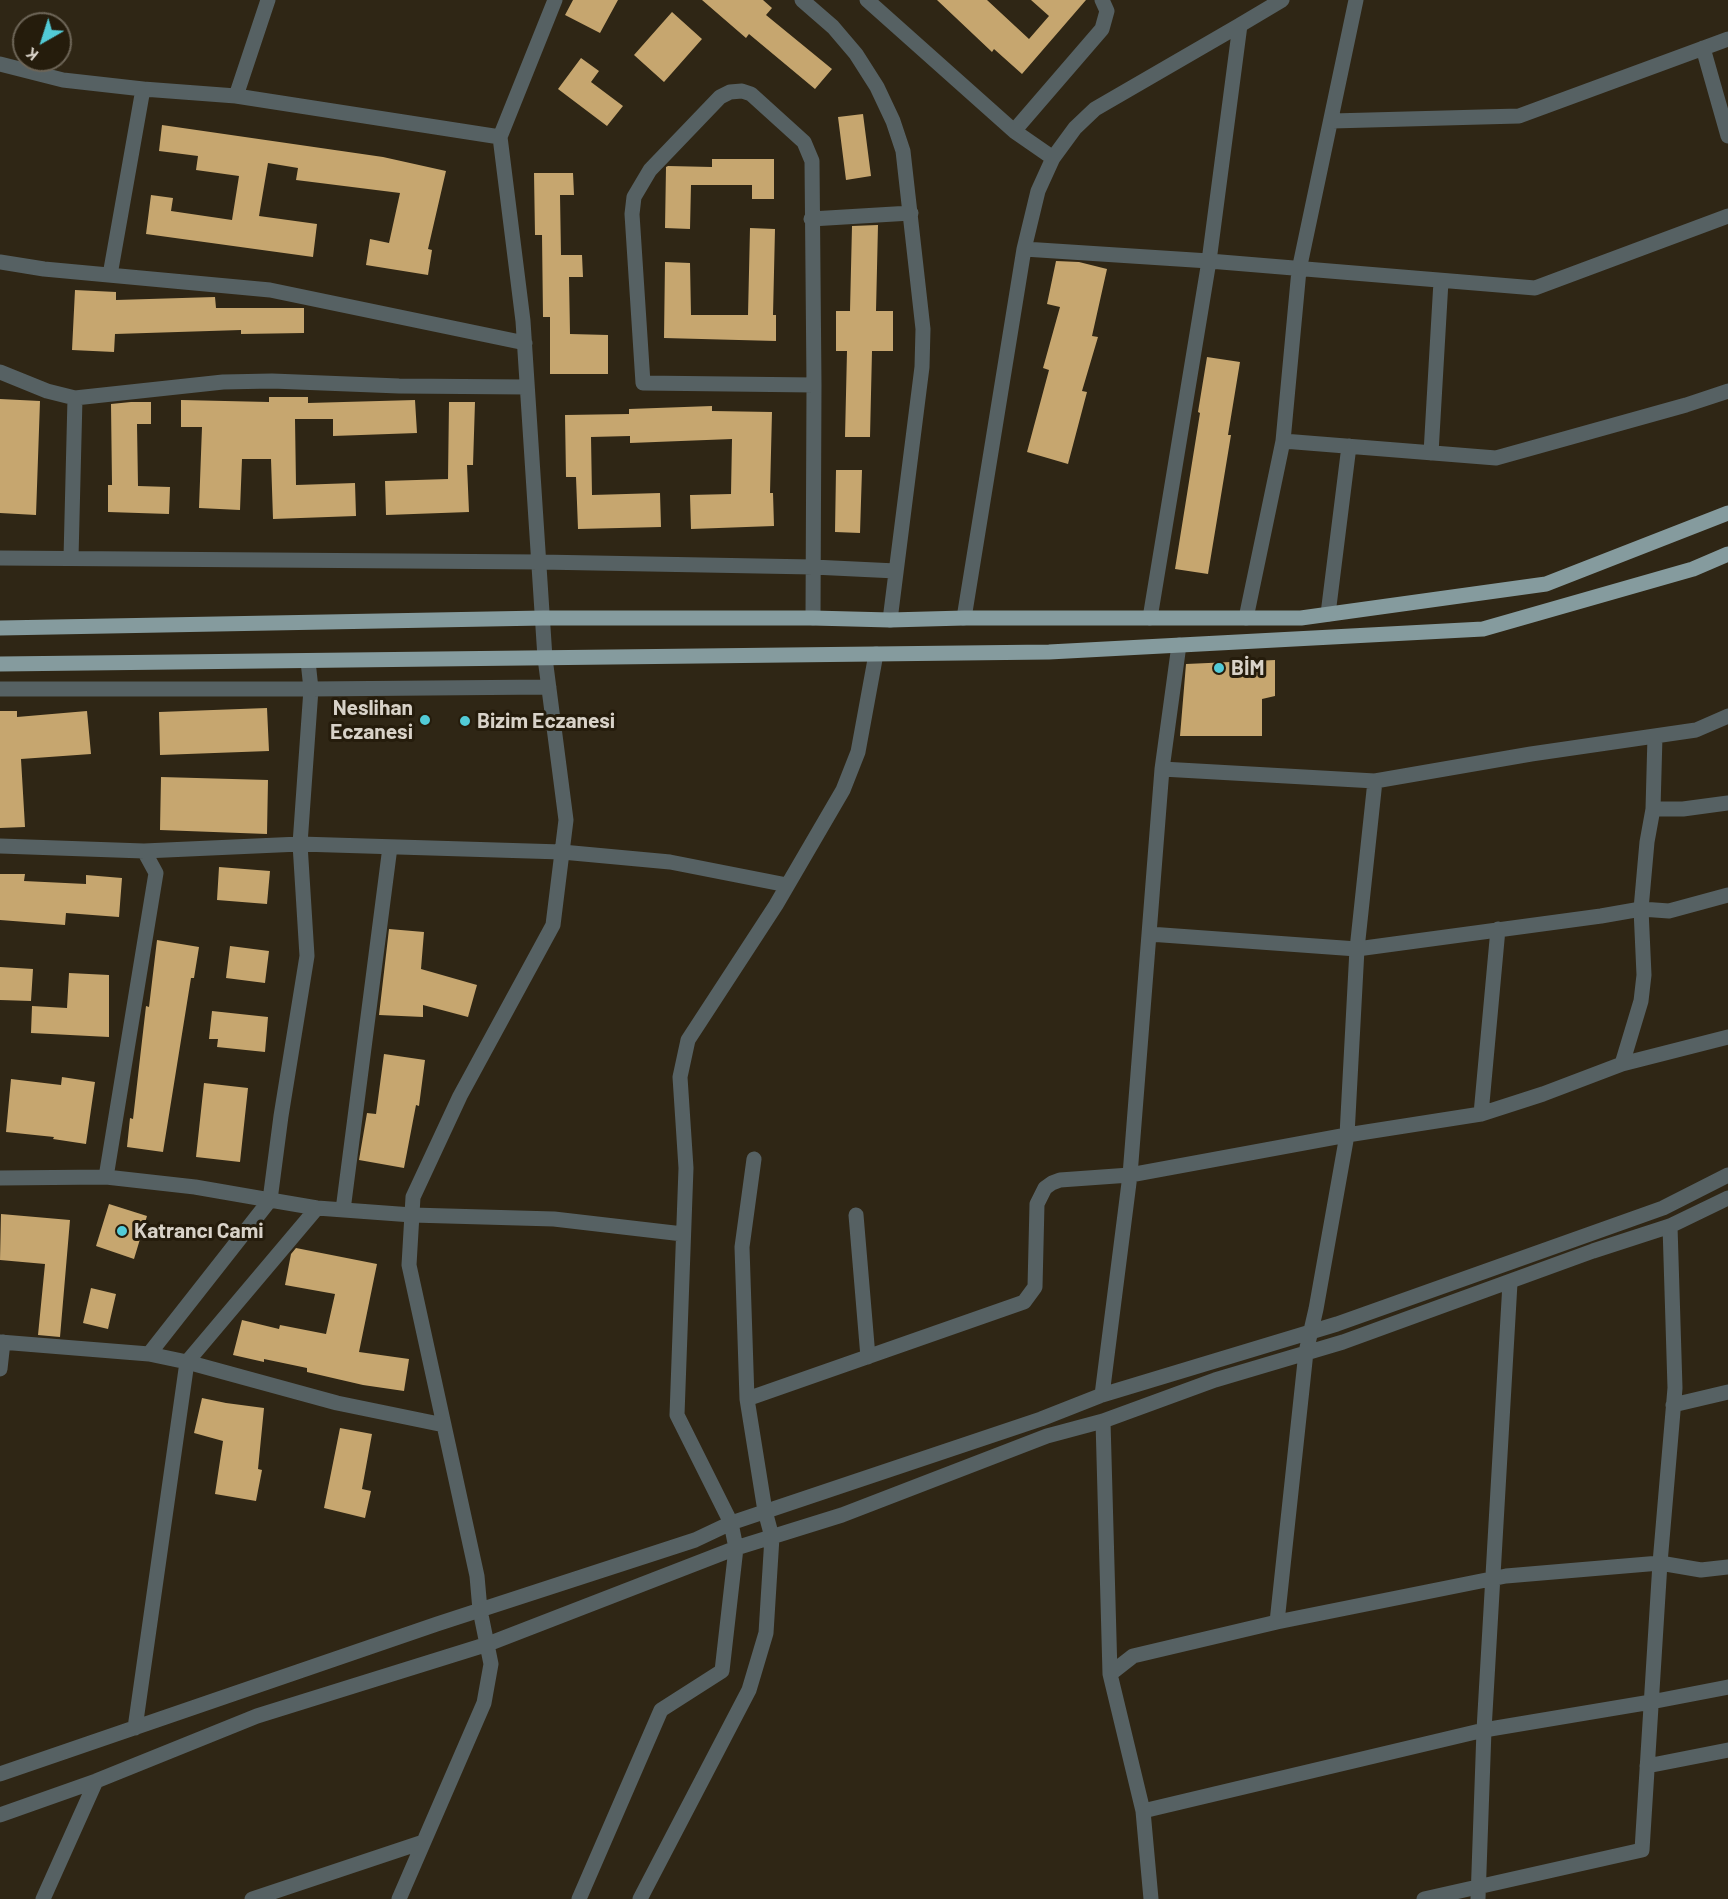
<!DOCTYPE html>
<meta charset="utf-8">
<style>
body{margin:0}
#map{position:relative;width:1728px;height:1899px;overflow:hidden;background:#2f2615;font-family:Barlow,sans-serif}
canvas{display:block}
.north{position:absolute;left:12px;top:12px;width:60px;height:60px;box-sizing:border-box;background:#251c0c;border:2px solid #6d6557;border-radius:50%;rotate:219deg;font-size:16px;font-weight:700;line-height:24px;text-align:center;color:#d8d2c8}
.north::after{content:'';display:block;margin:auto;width:21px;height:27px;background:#52cbd7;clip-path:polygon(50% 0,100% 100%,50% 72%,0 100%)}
</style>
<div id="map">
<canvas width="1728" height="1899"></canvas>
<div class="north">K</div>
</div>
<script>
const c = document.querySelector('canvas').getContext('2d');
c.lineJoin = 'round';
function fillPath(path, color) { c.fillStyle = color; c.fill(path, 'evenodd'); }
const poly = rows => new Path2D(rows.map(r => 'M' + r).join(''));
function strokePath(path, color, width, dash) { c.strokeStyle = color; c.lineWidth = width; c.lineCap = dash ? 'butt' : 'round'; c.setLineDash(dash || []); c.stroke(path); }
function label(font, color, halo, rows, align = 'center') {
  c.font = font + ' Barlow,sans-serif'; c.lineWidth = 6; c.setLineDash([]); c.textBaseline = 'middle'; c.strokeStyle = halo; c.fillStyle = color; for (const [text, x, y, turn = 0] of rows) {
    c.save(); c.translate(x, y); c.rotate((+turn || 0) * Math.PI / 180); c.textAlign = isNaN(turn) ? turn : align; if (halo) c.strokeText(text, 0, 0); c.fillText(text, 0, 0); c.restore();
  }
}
const building = poly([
 [573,0,618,0,600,33,565,15],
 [702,0,763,0,772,8,766,15,832,69,815,89,749,34,746,38],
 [937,0,987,0,1029,39,1049,16,1031,0,1086,0,1022,74,994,49,992,52],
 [672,12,702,39,664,82,634,55],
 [581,58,599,71,591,82,623,106,607,126,558,89],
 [863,114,871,176,846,180,838,117],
 [162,125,383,157,446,171,428,249,432,250,428,275,366,265,370,239,389,243,400,193,296,180,298,168,268,163,259,216,317,224,313,257,146,234,151,195,173,198,171,211,232,220,239,176,196,170,198,156,159,151],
 [712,159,774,159,774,199,752,199,752,185,691,185,690,229,665,228,666,167,668,166,712,167],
 [534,173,573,173,574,195,560,195,561,255,582,255,583,277,569,277,570,334,608,335,608,374,550,374,550,317,543,317,542,235,535,235],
 [878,225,876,311,893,311,893,351,872,351,870,437,845,437,847,351,836,351,836,311,850,311,852,226],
 [750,228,775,229,773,315,776,315,776,341,664,338,665,262,690,263,691,315,748,315],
 [1056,261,1079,262,1107,269,1092,336,1098,337,1082,391,1087,392,1068,464,1027,452,1049,370,1043,368,1060,307,1047,304],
 [75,290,116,292,116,300,215,297,216,308,304,308,304,333,241,334,241,330,115,334,114,352,72,350],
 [1207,357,1240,362,1228,435,1231,435,1208,574,1175,569,1200,413,1198,412],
 [269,397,308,397,308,403,415,400,417,433,333,436,333,419,295,419,296,485,355,483,356,516,273,519,271,459,242,459,240,510,199,508,202,427,181,427,181,400,269,402],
 [0,399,40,401,36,515,0,513],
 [131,402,151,402,151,424,137,424,138,486,170,487,169,514,108,512,108,485,112,485,111,404],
 [449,402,475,402,473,465,467,465,469,512,386,515,385,481,448,479],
 [712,406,712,411,772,412,770,493,773,493,774,526,691,529,690,495,731,494,732,439,630,443,630,436,591,437,592,495,660,493,661,527,578,529,576,477,566,477,565,415,629,414,629,409],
 [836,470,862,470,860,533,835,532],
 [1275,660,1275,696,1262,699,1262,736,1180,736,1186,664],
 [267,708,269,751,160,755,159,712],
 [0,711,17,711,17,717,87,711,91,754,21,759,25,827,0,828],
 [161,777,268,780,267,834,160,830],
 [219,867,270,871,267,904,217,900],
 [0,874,25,874,24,881,86,884,86,875,122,878,119,917,66,913,65,925,0,920],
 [389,929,424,932,421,969,477,985,468,1017,423,1005,423,1017,379,1015],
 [157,940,199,947,194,978,191,978,163,1152,127,1147,130,1118,133,1119,146,1006,149,1007],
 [230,946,269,951,265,983,226,978],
 [0,967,33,969,31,1001,0,1000],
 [69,973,109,975,109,1037,31,1033,32,1006,67,1008],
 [212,1011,268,1017,265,1052,217,1047,218,1039,209,1039],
 [384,1054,425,1060,419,1106,416,1105,404,1168,359,1160,367,1113,376,1114],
 [62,1077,95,1082,86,1144,53,1139,54,1137,6,1132,11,1079,61,1085],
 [204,1083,248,1088,240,1162,196,1157],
 [109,1204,147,1216,134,1259,96,1246],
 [1,1214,70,1220,60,1337,38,1335,45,1264,0,1260],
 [296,1248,377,1264,359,1352,409,1359,404,1391,363,1385,307,1372,307,1368,264,1359,264,1362,233,1355,242,1320,279,1329,280,1325,326,1334,335,1294,285,1285,291,1254],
 [91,1288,116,1294,108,1329,83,1323],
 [202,1398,226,1403,264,1408,258,1469,262,1470,256,1501,215,1494,223,1441,194,1433],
 [340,1428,372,1434,362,1489,371,1491,365,1518,324,1508]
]);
const minor = poly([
 [802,0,833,27,856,54,877,87,893,121,903,151,923,329,922,367,890,620],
 [867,0,1014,131],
 [1282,0,1240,25,1209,261,1535,288,1728,216],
 [1356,0,1299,270,1283,441,1496,458,1686,405,1728,391],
 [1703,48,1728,136],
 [0,64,63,80,143,89,236,96,500,137],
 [236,96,268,0],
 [1332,121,1519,116,1728,39],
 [1053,158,1014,131,1102,29,1107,11,1102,0],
 [811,219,911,213],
 [1024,249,1038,191,1053,158,1075,128,1095,109,1240,25],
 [0,262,44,269,270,290,525,343],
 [110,275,143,89],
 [0,372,47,391,75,398,223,382,272,381,399,386,527,387],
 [1431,453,1441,281],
 [0,558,540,562,813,567,896,571],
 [71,558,75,398],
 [1328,614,1349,446],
 [813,618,814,385,812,161,804,142,751,94,742,91,730,92,720,97,650,170,634,197,632,214,643,383,814,385],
 [964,618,1024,249,1209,261,1150,618],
 [1246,618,1283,441],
 [308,661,311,689,549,687],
 [0,689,311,689,300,844,562,852,670,862,787,885],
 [1162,769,1375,781,1357,949,1601,916,1641,909,1669,911,1728,895],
 [1375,781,1531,754,1696,730,1728,716],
 [1653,809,1683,809,1728,803],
 [0,846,144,851],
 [1149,934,1357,949,1347,1135,1481,1114,1543,1094,1622,1064,1728,1037],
 [1622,1064,1641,1001,1644,975,1641,909,1647,842,1653,809,1655,736],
 [1481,1114,1498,929],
 [0,1178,106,1177,195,1187,270,1200,281,1116,307,956,300,844,144,851,156,873,106,1177],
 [317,1208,187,1362,149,1354,270,1200,317,1208,412,1215,554,1219,683,1234],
 [343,1210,390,847],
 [856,1215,868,1357],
 [0,1342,149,1354],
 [0,1369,3,1342],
 [1102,1395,1130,1175,1162,769,1179,645],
 [747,1399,1024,1302,1035,1287,1037,1204,1045,1188,1052,1183,1060,1180,1130,1175,1347,1135,1316,1309,1306,1352,1277,1622],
 [1673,1405,1728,1392],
 [1103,1421,1110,1674,1143,1811,1151,1899],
 [1110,1674,1133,1656,1277,1622,1506,1576,1660,1563,1701,1570,1728,1567],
 [135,1728,187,1362,337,1403,444,1425],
 [1647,1766,1728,1750],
 [0,1774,437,1624,695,1540,731,1523,1041,1419,1102,1395,1337,1324,1663,1208,1728,1175],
 [1143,1811,1484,1730,1651,1702,1728,1687],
 [0,1815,96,1781,257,1716,488,1644,736,1548,842,1515,1047,1436,1103,1421,1215,1380,1343,1342,1593,1251,1670,1226,1728,1198],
 [43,1899,96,1781],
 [252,1899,423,1842],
 [399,1899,484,1703,491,1664,480,1610,477,1576,409,1265,413,1197,460,1096,553,925,566,820,545,658,523,321,500,137,555,0],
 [579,1899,661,1710,722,1671,736,1548,731,1523,677,1415,686,1168,680,1077,688,1040,776,905,843,790,858,752,876,654],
 [640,1899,749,1690,766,1633,772,1537,765,1511,747,1399,742,1247,754,1159],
 [1424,1899,1642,1850,1660,1563,1675,1388,1670,1226],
 [1478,1899,1484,1730,1510,1283]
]);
const major = poly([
 [0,628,543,618,813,618,890,620,964,618,1301,618,1546,584,1728,513],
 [0,664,1049,652,1483,629,1693,569,1728,554]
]);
const markers = [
 [1219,668,6,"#52cbd7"],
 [425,720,6,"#52cbd7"],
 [465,721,6,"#52cbd7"],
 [122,1231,6,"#52cbd7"]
];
const poiNames = [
 ["BİM",1231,668],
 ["Neslihan",413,708,"right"],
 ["Eczanesi",413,732,"right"],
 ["Bizim Eczanesi",477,721],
 ["Katrancı Cami",134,1231]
];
fillPath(building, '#c6a66f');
strokePath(minor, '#566163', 15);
strokePath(major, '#859b9e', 15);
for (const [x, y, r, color] of markers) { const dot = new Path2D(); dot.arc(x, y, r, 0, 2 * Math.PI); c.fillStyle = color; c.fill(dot); strokePath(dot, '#251c0c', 2); }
label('bold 21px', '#d8d2c8', '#251c0c', poiNames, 'left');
</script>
